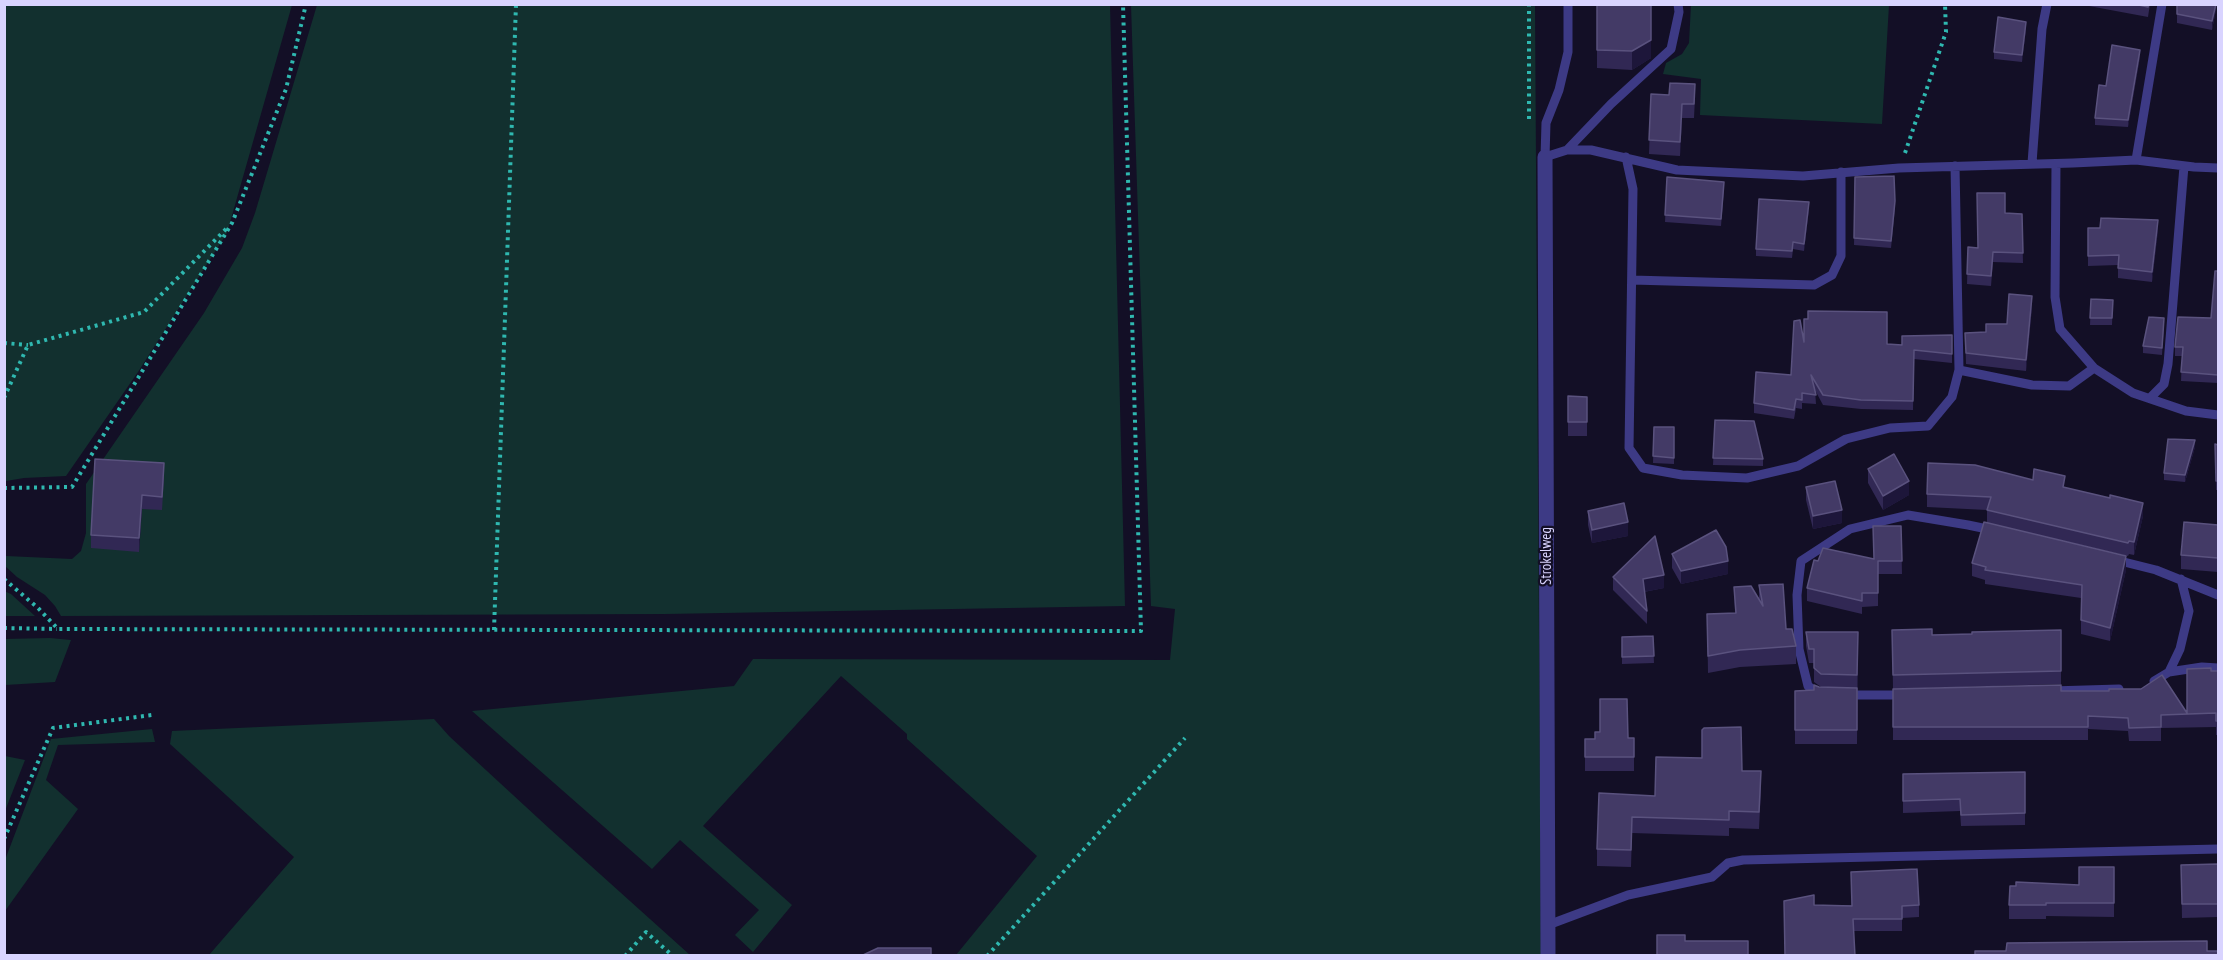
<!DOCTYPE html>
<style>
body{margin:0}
#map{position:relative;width:2223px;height:960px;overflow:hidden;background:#130f26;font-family:"PT Sans Narrow",sans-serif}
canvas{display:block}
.frame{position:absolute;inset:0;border:6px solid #d9d4ff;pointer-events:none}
</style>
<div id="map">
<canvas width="2223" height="960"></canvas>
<div class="frame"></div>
</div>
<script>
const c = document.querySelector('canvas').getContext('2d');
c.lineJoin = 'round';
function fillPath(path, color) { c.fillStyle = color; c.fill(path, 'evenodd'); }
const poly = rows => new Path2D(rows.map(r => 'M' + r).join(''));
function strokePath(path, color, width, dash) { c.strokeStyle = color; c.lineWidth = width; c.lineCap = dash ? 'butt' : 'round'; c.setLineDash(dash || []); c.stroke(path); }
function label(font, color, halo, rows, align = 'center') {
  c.font = font + ' "PT Sans Narrow",sans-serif'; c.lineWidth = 4.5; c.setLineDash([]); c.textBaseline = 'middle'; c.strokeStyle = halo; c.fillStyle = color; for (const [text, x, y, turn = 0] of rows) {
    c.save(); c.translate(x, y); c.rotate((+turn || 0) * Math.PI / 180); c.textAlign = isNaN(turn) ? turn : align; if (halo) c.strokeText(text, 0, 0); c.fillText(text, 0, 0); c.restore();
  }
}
const green = poly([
 [5,4,292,5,227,233,138,372,66,476,24,478,6,481],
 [317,5,1110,5,1125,606,665,614,61,616,55,606,45,595,17,577,5,566,6,556,72,559,81,551,86,533,86,484,204,313,242,248,255,213],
 [1131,5,1535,5,1541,955,956,955,1037,856,907,739,907,734,841,676,703,826,792,905,753,952,735,935,759,910,680,840,652,869,472,711,734,686,753,659,1170,660,1175,609,1151,606],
 [1691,5,1889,5,1882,124,1700,115,1701,79,1663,74,1666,63,1682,54,1689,43],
 [4,591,11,594,35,616,5,616],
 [50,638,71,640,55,682,5,685,5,639],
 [434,719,449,736,551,830,690,955,209,955,294,857,170,744,172,731],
 [152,729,155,742,58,745,46,780,78,809,5,911,5,860,51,739],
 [5,756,25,760,5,811,4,756]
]);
const path = poly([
 [1529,119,1529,4],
 [1905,153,1946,32,1945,4],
 [4,343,28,345],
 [4,398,28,345,144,312,227,228],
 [4,488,72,487,232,223,286,89,306,4],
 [4,579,38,608,58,629,1141,631,1123,4],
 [4,628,57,629],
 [494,630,516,4],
 [4,839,53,728,152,715],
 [625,956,646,932,673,956],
 [987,956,1185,738]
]);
const service = poly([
 [1568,4,1568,52,1559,90,1546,123,1545,157,1567,150,1591,150,1677,170,1803,176,1899,168,2073,163,2136,160,2194,167,2218,168],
 [1567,150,1611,104,1671,49,1679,12,1678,4],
 [1626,157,1633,189,1629,448,1643,468,1682,475,1747,478,1798,466,1846,439,1890,428,1928,426,1952,397,1959,370],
 [2136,160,2162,4],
 [2032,163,2042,29,2047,4],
 [2056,164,2055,297,2060,329,2094,368,2133,393,2186,411,2218,415],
 [1955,166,1959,370,2032,385,2069,386,2094,368],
 [1632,280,1814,285,1832,275,1841,256,1841,172],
 [2150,398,2164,384,2168,364,2184,166],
 [2116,560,2156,570,2218,595],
 [2169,672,2180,649,2189,611,2181,579],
 [2154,681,2169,672,2202,667,2218,668],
 [2051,691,2119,689],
 [1825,695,1819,694,1808,686,1799,649,1797,595,1801,561,1850,529,1908,515,1968,525,1992,530],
 [1848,695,1903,695],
 [1548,925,1628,895,1712,877,1728,863,1743,860,2218,849]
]);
const minor = poly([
 [1545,157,1548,956]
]);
const wall = poly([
 [1597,4,1651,58,1632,70,1597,68],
 [2089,4,2150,4,2148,17,2089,6],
 [2177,4,2217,4,2212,30,2177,23],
 [2026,29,2022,62,1994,59,1994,52],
 [2140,57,2128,127,2095,125,2095,118,2106,86],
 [1651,94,1695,98,1694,118,1682,118,1680,156,1649,154],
 [1667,177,1724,189,1721,226,1665,222],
 [1855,177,1895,208,1891,248,1854,245],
 [1809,209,1804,251,1793,249,1792,258,1756,256,1756,249],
 [2005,213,2022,214,2023,263,1993,262,1991,286,1967,284,1968,247,1978,248],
 [2088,228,2158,230,2152,282,2118,278,2118,265,2088,266],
 [2218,269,2218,383,2181,381,2182,356,2175,356,2175,347,2211,318],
 [2091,299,2113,300,2112,325,2090,325],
 [2032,307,2026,371,1966,364,1965,333,1986,332,2007,324],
 [2164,325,2162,355,2143,353,2143,346],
 [1952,335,1952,363,1914,359,1913,410,1861,409,1823,405,1815,390,1816,404,1802,403,1802,409,1796,408,1794,419,1754,413,1754,403,1791,375,1804,340,1902,345],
 [1568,396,1587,397,1587,436,1568,436],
 [1715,420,1763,459,1763,466,1713,465],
 [1654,427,1674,427,1674,464,1653,463],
 [2215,444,2218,445,2218,490,2216,490],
 [2195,447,2185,482,2164,480,2164,473],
 [1868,469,1909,495,1883,510,1868,483],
 [164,477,162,510,142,509,139,552,91,548,91,535],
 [2033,480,2065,487,2143,516,2134,555,2129,554,2128,556,1987,523,1987,510,1927,507,1927,494],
 [1806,487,1842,523,1813,529,1806,500],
 [1588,511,1628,536,1592,543,1588,525],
 [2218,525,2218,572,2181,569,2181,555],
 [1901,526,1902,574,1878,574,1878,606,1862,607,1862,614,1807,601,1807,588,1818,561,1874,558],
 [1672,554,1728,574,1681,584,1672,568],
 [1972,563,2126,570,2110,641,2081,634,2081,598,1985,584,1985,580,1972,576],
 [1613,577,1664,588,1644,592,1647,611,1647,624,1613,590],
 [1759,585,1786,629,1796,646,1796,664,1740,667,1708,673,1707,614,1735,613,1734,587,1759,599],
 [1892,630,1932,635,2061,630,2061,684,1893,689],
 [1806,632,1858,632,1857,744,1795,744,1795,691,1814,690,1819,687,1821,687,1814,682,1814,663,1809,663,1806,646],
 [1653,636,1654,663,1622,664,1622,637],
 [2211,671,2218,671,2218,735,2216,735,2216,727,2161,728,2161,741,2129,741,2128,731,2088,729,2088,740,1893,740,1893,689,2061,691,2187,713],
 [1634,738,1634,771,1585,771,1585,739],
 [1742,771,1761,788,1759,829,1729,828,1729,836,1632,833,1631,867,1597,866,1597,849,1655,796],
 [2025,772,2025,825,1961,826,1960,811,1903,813,1903,774],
 [2218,864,2218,917,2182,918,2181,865],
 [2114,867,2114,917,2046,916,2046,919,2009,919,2009,905,2079,885],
 [1814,905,1919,905,1919,917,1902,918,1902,931,1854,931]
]);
const shadedWall = poly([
 [2216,4,2217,4,2212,30,2212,21],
 [2026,22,2026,29,2022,62,2022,55],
 [1651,40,1651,58,1632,70,1632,51],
 [2140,50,2140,57,2128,127,2128,120],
 [1682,104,1682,118,1680,156,1680,142],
 [1809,202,1809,209,1804,251,1804,244],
 [2158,220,2158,230,2152,282,2152,272],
 [2032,296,2032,307,2026,371,2026,360],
 [2195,440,2195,447,2185,482,2185,475],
 [1909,481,1909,495,1883,510,1883,496],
 [142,495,142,509,139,552,139,538],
 [2143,503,2143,516,2134,555,2134,542],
 [1842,510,1842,523,1813,529,1813,516],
 [1628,522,1628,536,1592,543,1592,530],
 [2126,556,2126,570,2110,641,2110,628],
 [1728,561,1728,574,1681,584,1681,571],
 [1664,575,1664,588,1643,592,1643,579]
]);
const building = poly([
 [1597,4,1651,4,1651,40,1632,51,1597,50,1597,4],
 [2134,4,2149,4,2148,7,2134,4],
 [2177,4,2216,4,2212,21,2177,14,2177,4],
 [1998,17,2026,22,2022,55,1994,52,1998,17],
 [2112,45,2140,50,2128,120,2095,118,2099,85,2106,86,2112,45],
 [1670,83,1695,84,1694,104,1682,104,1680,142,1649,140,1651,94,1669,95,1670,83],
 [1894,176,1895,201,1891,241,1854,238,1855,177,1894,176],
 [1667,177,1724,182,1721,219,1665,215,1667,177],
 [1977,193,2005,193,2005,213,2022,214,2023,253,1993,252,1991,276,1967,274,1968,247,1978,248,1977,193],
 [1759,199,1809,202,1804,244,1793,242,1792,251,1756,249,1759,199],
 [2101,218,2158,220,2152,272,2118,268,2119,255,2088,256,2088,228,2100,228,2101,218],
 [2218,269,2218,375,2181,372,2183,347,2175,347,2178,317,2211,318,2215,271,2218,271,2218,269],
 [2009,294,2032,296,2026,360,1966,353,1965,333,1986,332,1986,324,2007,324,2009,294],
 [2091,299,2113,300,2112,318,2090,318,2091,299],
 [1808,311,1887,312,1887,344,1902,345,1902,336,1952,335,1952,354,1914,350,1913,401,1861,400,1823,395,1811,375,1816,395,1802,393,1802,400,1796,399,1794,410,1754,403,1756,372,1791,375,1794,321,1800,320,1804,342,1804,319,1808,319,1808,311],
 [2149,317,2164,318,2162,348,2143,346,2149,317],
 [1568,396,1587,397,1587,422,1568,422,1568,396],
 [1715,420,1754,421,1763,459,1713,458,1715,420],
 [1654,427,1674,427,1674,458,1653,456,1654,427],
 [2168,439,2195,440,2185,475,2164,473,2168,439],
 [2215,444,2218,445,2218,481,2216,481,2215,444],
 [1894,454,1909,481,1883,496,1868,469,1894,454],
 [95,459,164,463,162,497,142,495,139,538,91,535,95,459],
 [1928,463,1975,465,2033,480,2034,469,2065,476,2063,487,2110,498,2110,495,2143,503,2134,542,2129,541,2128,543,1987,510,1991,497,1927,494,1928,463],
 [1835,481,1842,510,1813,516,1806,487,1835,481],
 [1624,503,1628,522,1592,530,1588,511,1624,503],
 [1984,522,2126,556,2110,628,2081,620,2082,585,1985,570,1986,567,1972,563,1984,522],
 [2184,522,2218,525,2218,558,2181,555,2184,522],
 [1873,526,1901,526,1902,561,1878,561,1878,593,1862,593,1862,601,1807,588,1814,560,1818,561,1823,548,1874,559,1873,526],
 [1716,530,1726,547,1728,561,1681,571,1672,554,1716,530],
 [1655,536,1664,575,1643,579,1647,611,1613,577,1655,536],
 [1783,584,1786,629,1792,629,1796,646,1740,650,1708,656,1707,614,1736,613,1734,587,1751,586,1763,606,1759,585,1783,584],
 [1932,629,1932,635,1972,634,1972,632,2061,630,2061,671,1893,675,1892,630,1932,629],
 [1806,632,1858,632,1857,675,1821,674,1814,668,1814,649,1809,649,1806,632],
 [1653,636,1654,656,1622,657,1622,637,1653,636],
 [2211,668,2211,671,2218,671,2218,721,2216,721,2216,713,2161,715,2161,727,2129,728,2128,718,2088,716,2088,727,1893,727,1893,689,2061,685,2061,691,2109,691,2109,689,2141,689,2162,675,2187,713,2187,669,2211,668],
 [1814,685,1819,687,1857,688,1857,730,1795,730,1795,691,1814,690,1814,685],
 [1600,699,1627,699,1628,738,1634,738,1634,757,1585,757,1585,739,1595,739,1595,732,1600,732,1600,699],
 [1741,727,1742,771,1761,771,1759,812,1729,811,1729,820,1632,817,1631,850,1597,849,1599,793,1655,796,1656,757,1702,758,1702,730,1704,728,1741,727],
 [2025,772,2025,813,1961,815,1960,799,1903,801,1903,774,2025,772],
 [2218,864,2218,904,2182,904,2181,865,2218,864],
 [2079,867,2114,867,2114,903,2046,903,2046,905,2009,905,2010,886,2016,886,2016,882,2079,885,2079,867],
 [1917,869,1919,905,1902,906,1902,919,1853,919,1855,956,1785,956,1784,901,1814,895,1814,905,1852,906,1851,872,1917,869],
 [1657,935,1685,935,1685,941,1748,941,1748,956,1657,956,1657,935],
 [2207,941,2207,951,2218,951,2218,956,1975,956,1975,951,2006,951,2007,943,2207,941],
 [878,948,931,948,931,956,861,956,878,948]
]);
const streetNames = [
 ["Strokelweg",1547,556,-90]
];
fillPath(green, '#12302f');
strokePath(path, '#2fb8b0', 4, [3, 4.5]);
strokePath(service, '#3d3a85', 9);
strokePath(minor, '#3d3a85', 15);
fillPath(wall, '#312854');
fillPath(shadedWall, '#1d163a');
fillPath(building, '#433a66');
strokePath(building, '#5a527e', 1.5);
label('15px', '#d9d4ff', '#130f26', streetNames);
</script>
